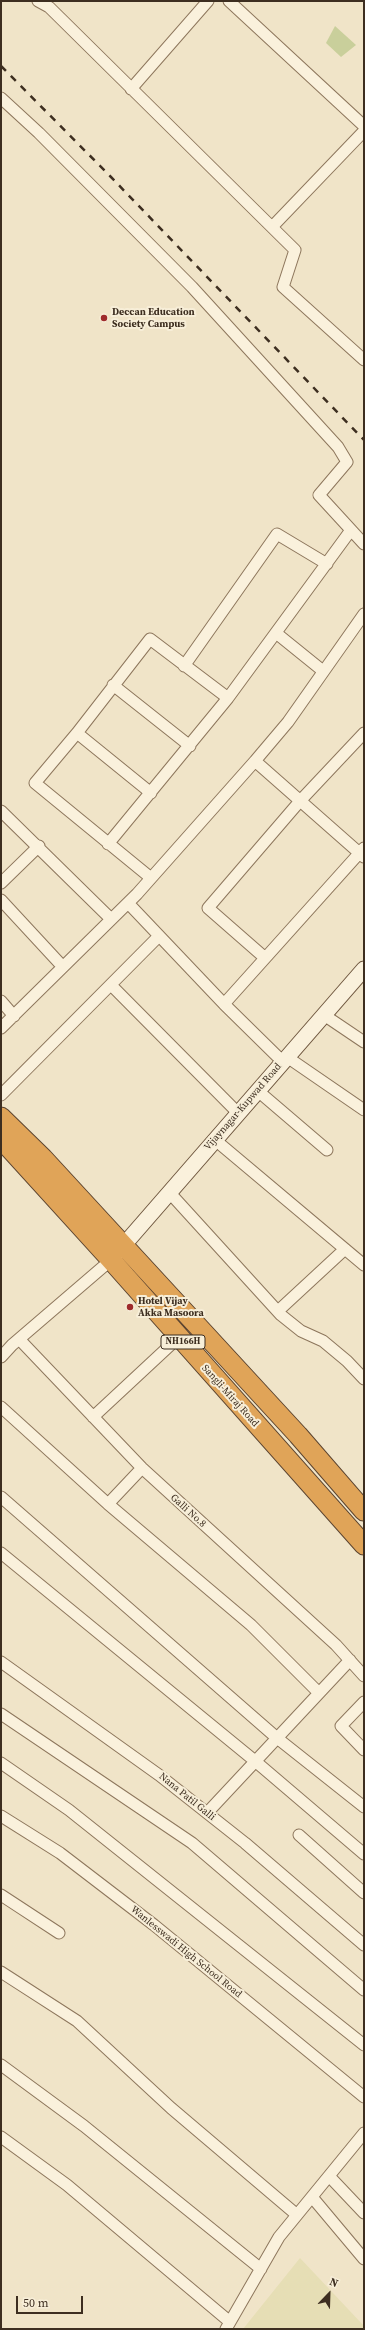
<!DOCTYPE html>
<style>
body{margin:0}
#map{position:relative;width:365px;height:2330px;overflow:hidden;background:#f0e4c8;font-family:"Source Serif 4",serif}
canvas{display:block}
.frame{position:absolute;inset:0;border:2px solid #3d2e20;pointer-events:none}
.north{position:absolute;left:309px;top:2274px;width:40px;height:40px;-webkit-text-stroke:3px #f7eed8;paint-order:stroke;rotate:23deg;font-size:11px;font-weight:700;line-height:16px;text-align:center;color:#3d2e20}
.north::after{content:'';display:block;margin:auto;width:14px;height:18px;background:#3d2e20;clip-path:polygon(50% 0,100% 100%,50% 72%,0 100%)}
.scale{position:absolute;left:16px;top:2296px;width:67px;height:18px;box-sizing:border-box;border:2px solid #3d2e20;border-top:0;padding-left:5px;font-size:12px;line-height:14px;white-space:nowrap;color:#3d2e20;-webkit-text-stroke:3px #f7eed8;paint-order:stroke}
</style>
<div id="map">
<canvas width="365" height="2330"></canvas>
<div class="frame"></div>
<div class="north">N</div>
<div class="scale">50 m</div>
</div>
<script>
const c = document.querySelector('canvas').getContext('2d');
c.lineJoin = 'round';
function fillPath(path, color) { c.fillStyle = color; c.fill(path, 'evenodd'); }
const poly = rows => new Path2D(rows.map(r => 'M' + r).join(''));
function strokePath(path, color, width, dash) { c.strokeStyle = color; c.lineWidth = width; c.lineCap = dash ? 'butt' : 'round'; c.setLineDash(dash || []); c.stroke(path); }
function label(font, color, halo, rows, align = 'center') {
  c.font = font + ' "Source Serif 4",serif'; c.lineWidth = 4; c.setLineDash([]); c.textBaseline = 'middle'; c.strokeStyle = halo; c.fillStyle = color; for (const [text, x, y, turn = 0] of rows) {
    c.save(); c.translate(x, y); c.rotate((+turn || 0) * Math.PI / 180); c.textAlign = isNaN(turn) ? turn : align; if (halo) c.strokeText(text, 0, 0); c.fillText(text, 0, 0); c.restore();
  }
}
const farmland = poly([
 [300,2258,364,2326,364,2329,243,2329]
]);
const green = poly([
 [335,26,356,45,341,57,326,43]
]);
const street = poly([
 [38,1,49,7,295,250,283,287,364,360],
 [229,1,364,126],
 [131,89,208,1],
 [1,98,39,133,192,287,338,447,347,462,319,495,364,544],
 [272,227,364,131],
 [276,633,323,671],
 [184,666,277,534,327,564],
 [113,685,190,746],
 [77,733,151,793],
 [255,761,364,857],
 [1,811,111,919],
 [108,844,228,698],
 [151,878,35,783,77,733,150,639,228,698,351,530],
 [1,883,39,846],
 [1,900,63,967],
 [128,903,224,1004,283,1062],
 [264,957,208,908,300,801,364,733],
 [111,985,238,1113],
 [1,1001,14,1016],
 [224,1004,364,848],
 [324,1015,364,1042],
 [1,1028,137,894,255,761,288,722,364,614],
 [287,1057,364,1110],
 [258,1091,327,1150],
 [1,1095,159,936],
 [214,1139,364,1265],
 [169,1192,281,1315,301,1331,323,1341,347,1361,364,1379],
 [278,1311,345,1249],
 [19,1339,142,1468,336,1645,364,1676],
 [1,1357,12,1345,111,1260],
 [1,1407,108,1504,142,1468],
 [93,1417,179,1337],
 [1,1497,277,1738,364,1807],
 [108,1504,251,1625,319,1693],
 [1,1553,255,1761,364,1854],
 [1,1662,159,1775,245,1843,364,1945],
 [364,1702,341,1726,364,1750],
 [1,1714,192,1843,364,1990],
 [1,1763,69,1810,364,2045],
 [207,1813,350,1660],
 [1,1816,60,1853,154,1925,364,2097],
 [299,1835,364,1893],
 [1,1895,59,1933],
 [1,1972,77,2021,171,2108,297,2215],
 [1,2065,84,2126,261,2269],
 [1,2137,67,2185,230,2322],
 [329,2176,364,2213],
 [312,2197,364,2259],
 [226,2329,279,2237,364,2133]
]);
const secondary = poly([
 [116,1254,364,969]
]);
const highway = poly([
 [1,1117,43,1158,298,1435,364,1511],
 [1,1139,111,1260,364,1545]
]);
const rail = poly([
 [1,66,110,176,364,440]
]);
const markers = [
 [104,318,4,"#9e2a2b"],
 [130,1307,4,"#9e2a2b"]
];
const shields = [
 [183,1342,44]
];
const shieldNames = [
 ["NH166H",183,1342]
];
const poiNames = [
 ["Deccan Education",112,312],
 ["Society Campus",112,324],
 ["Hotel Vijay",138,1301],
 ["Akka Masoora",138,1313]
];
const streetNames = [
 ["Vijaynagar-Kupwad Road",243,1107,-49],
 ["Sangli-Miraj Road",230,1396,48],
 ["Galli No.8",188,1511,42],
 ["Nana Patil Galli",187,1797,39],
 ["Wanlesswadi High School Road",186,1952,39]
];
fillPath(farmland, '#e6deb5');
fillPath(green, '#c9cf9b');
strokePath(street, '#8d765c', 13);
strokePath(secondary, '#6f573f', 17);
strokePath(highway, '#5b4430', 21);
strokePath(street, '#faf1dc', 11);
strokePath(secondary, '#faf1dc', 15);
strokePath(highway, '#e0a458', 19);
strokePath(rail, '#3d2e20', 2.5, [7, 7]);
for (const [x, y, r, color] of markers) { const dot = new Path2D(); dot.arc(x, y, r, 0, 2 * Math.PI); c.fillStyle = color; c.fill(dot); strokePath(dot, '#f7eed8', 1.5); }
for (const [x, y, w] of shields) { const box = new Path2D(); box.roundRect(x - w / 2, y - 7, w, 14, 3); c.fillStyle = '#f7eed8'; c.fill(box); strokePath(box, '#3d2e20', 1); }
label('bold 9px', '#3d2e20', null, shieldNames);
label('bold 10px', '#3d2e20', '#f7eed8', poiNames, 'left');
label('10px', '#3d2e20', '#f7eed8', streetNames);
</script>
